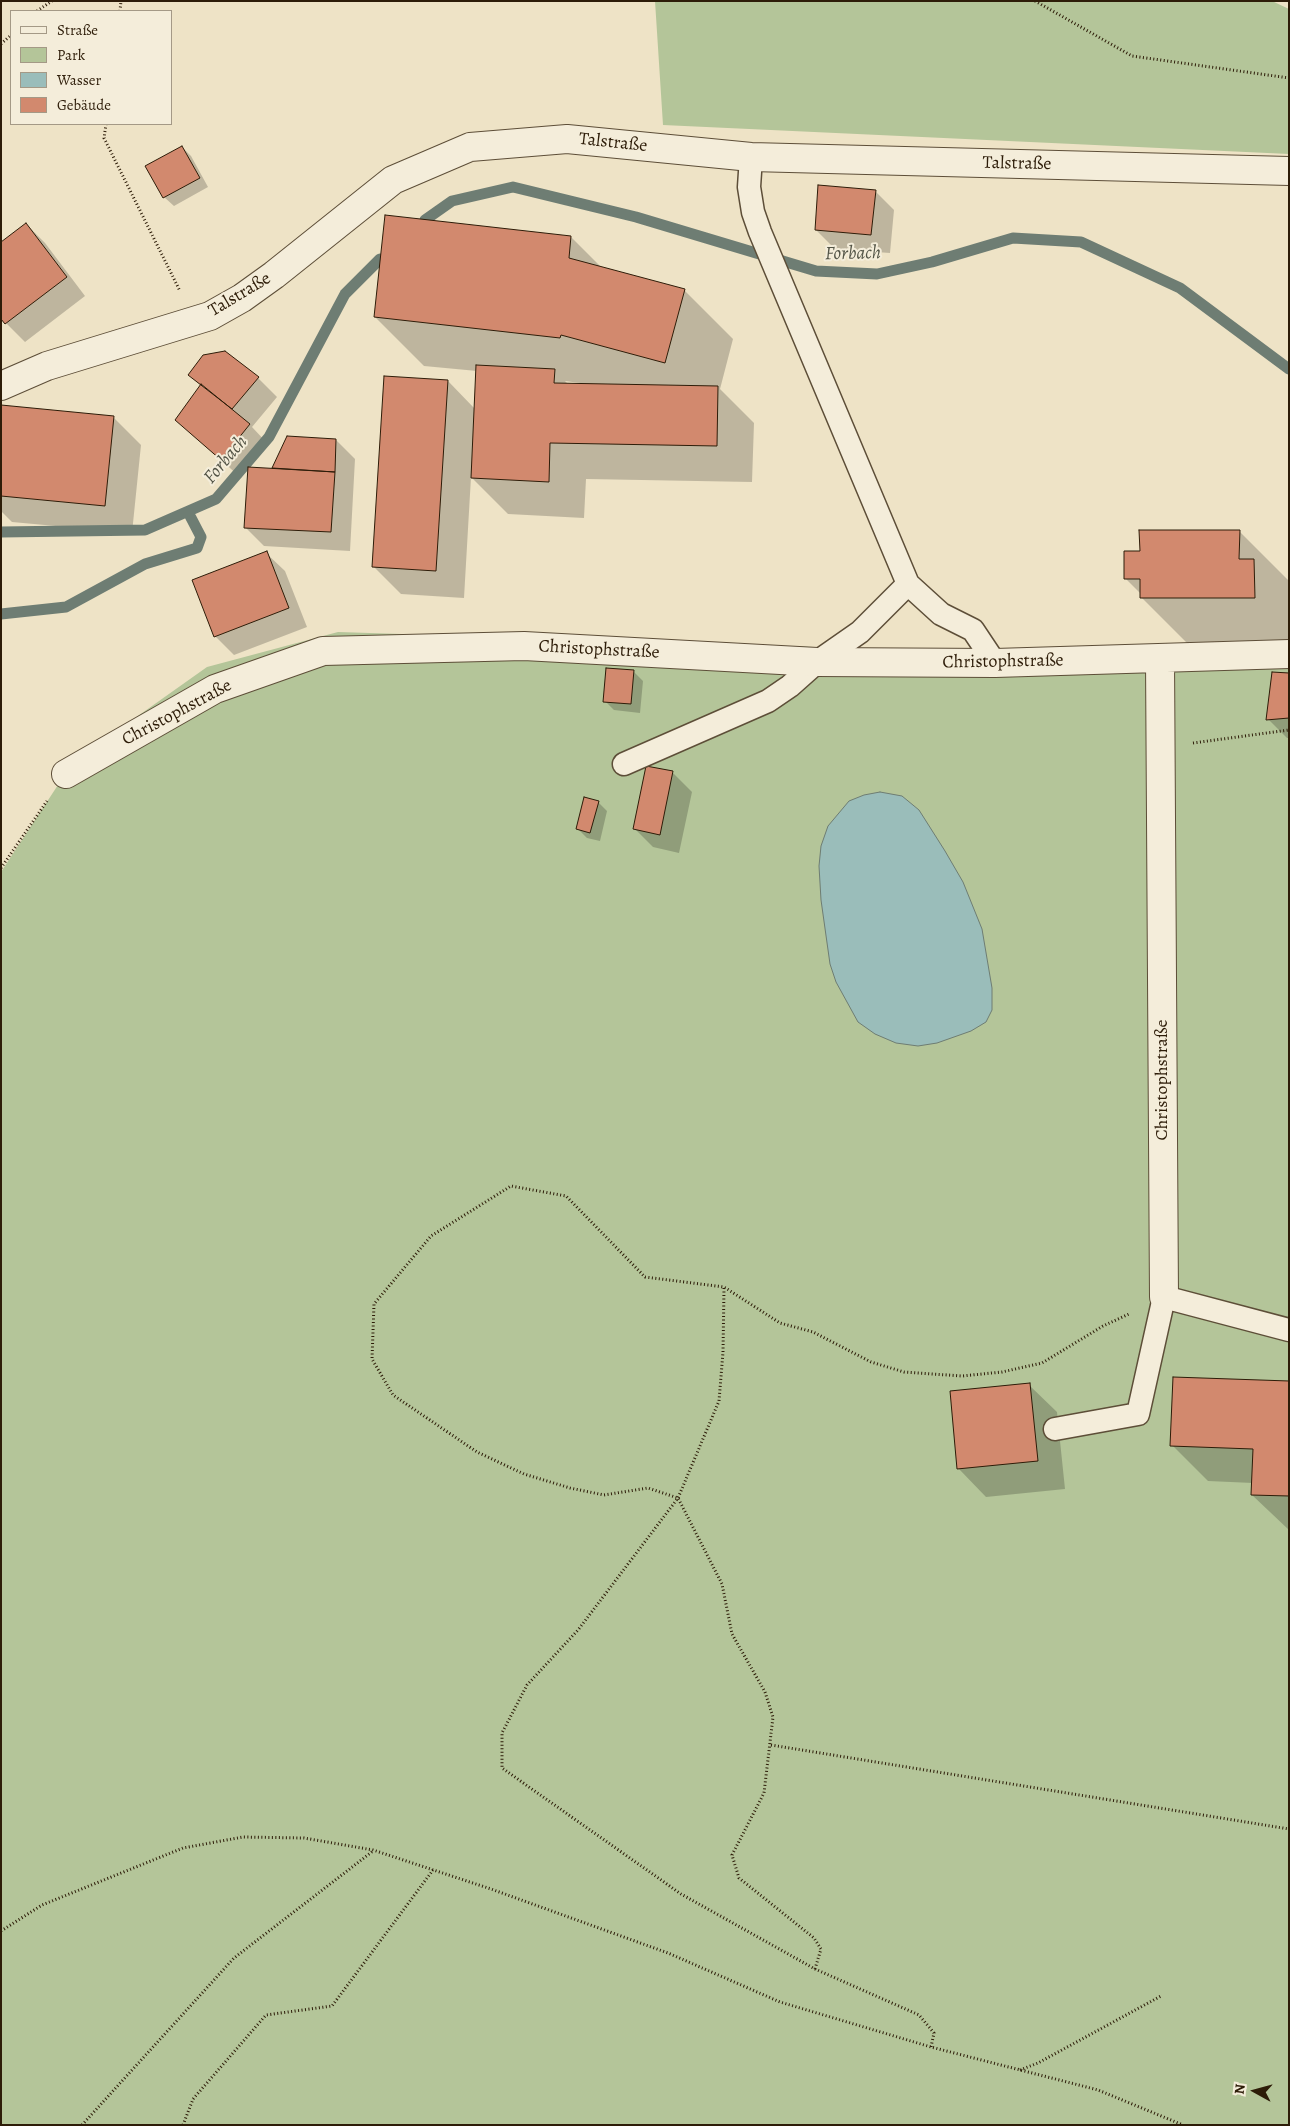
<!DOCTYPE html>
<meta charset="utf-8">
<style>
body{margin:0}
#map{position:relative;width:1290px;height:2126px;overflow:hidden;background:#eee3c6;font-family:Alegreya,serif}
canvas{display:block}
.frame{position:absolute;inset:0;border:2px solid #2d1c08;pointer-events:none}
.legend{position:absolute;left:10px;top:10px;width:162px;height:115px;box-sizing:border-box;background:#f4edda;border:1px solid #a49986;margin:0;padding:6px 9px;list-style:none;font-size:15px;color:#2d1c08}
.legend li{display:flex;align-items:center;gap:10px;height:25px}
.legend b{width:25px;border:1px solid #a49986}
.north{position:absolute;left:1230px;top:2066px;width:50px;height:50px;-webkit-text-stroke:4px #f4edda;paint-order:stroke;rotate:277deg;font-size:14px;font-weight:700;line-height:20px;text-align:center;color:#2d1c08}
.north::after{content:'';display:block;margin:auto;width:18px;height:22px;background:#2d1c08;clip-path:polygon(50% 0,100% 100%,50% 72%,0 100%)}
</style>
<div id="map">
<canvas width="1290" height="2126"></canvas>
<div class="frame"></div>
<ul class="legend">
<li><b style="height:6px;background:#f4edda"></b>Straße</li>
<li><b style="height:14px;background:#b4c599"></b>Park</li>
<li><b style="height:14px;background:#9abdba"></b>Wasser</li>
<li><b style="height:14px;background:#d2896e"></b>Gebäude</li>
</ul>
<div class="north">N</div>
</div>
<script>
const c = document.querySelector('canvas').getContext('2d');
c.lineJoin = 'round';
function fillPath(path, color) { c.fillStyle = color; c.fill(path, 'evenodd'); }
const poly = rows => new Path2D(rows.map(r => 'M' + r).join(''));
function strokePath(path, color, width, dash) { c.strokeStyle = color; c.lineWidth = width; c.lineCap = dash ? 'butt' : 'round'; c.setLineDash(dash || []); c.stroke(path); }
function label(font, color, halo, rows, align = 'center') {
  c.font = font + ' Alegreya,serif'; c.lineWidth = 4; c.setLineDash([]); c.textBaseline = 'middle'; c.strokeStyle = halo; c.fillStyle = color; for (const [text, x, y, turn = 0] of rows) {
    c.save(); c.translate(x, y); c.rotate((+turn || 0) * Math.PI / 180); c.textAlign = isNaN(turn) ? turn : align; if (halo) c.strokeText(text, 0, 0); c.fillText(text, 0, 0); c.restore();
  }
}
const green = poly([
 [655,1,1272,1,1289,9,1289,154,663,125],
 [338,632,1100,656,1289,644,1289,2125,1,2125,1,872,73,762,207,667]
]);
const water = poly([
 [880,792,902,796,919,810,945,851,963,882,982,929,992,988,992,1010,986,1022,971,1031,937,1043,918,1046,896,1043,875,1034,858,1022,836,982,830,964,821,900,819,866,821,846,828,826,849,801,864,795,880,792]
]);
const shadow = poly([
 [182,147,191,156,208,187,174,206,164,197],
 [875,191,894,210,890,253,835,249,816,230],
 [26,224,45,243,85,296,25,342,6,323],
 [571,237,602,268,684,290,733,339,720,389,754,423,752,482,586,479,584,518,508,514,471,477,464,598,401,594,373,566,448,381,475,409,477,371,424,366,375,317],
 [565,381,580,383,579,384,568,384],
 [225,352,258,378,277,397,252,427,268,444,241,478,176,419,201,386,190,375],
 [1,407,113,417,141,445,132,533,12,522,1,511],
 [288,438,336,440,355,459,350,551,264,546,245,527],
 [1239,531,1288,580,1289,646,1190,646,1141,597,1141,594,1125,578,1141,552],
 [266,553,285,571,307,627,234,655,215,636],
 [634,672,643,681,640,713,614,710,605,701],
 [1289,674,1289,738,1287,738,1268,719],
 [647,767,673,773,692,792,679,853,653,847,634,828],
 [598,802,607,811,600,841,587,838,577,828],
 [1289,1382,1289,1530,1252,1495,1253,1483,1208,1481,1172,1445],
 [1029,1385,1057,1412,1065,1489,986,1497,959,1469]
]);
const stream = poly([
 [425,220,452,201,513,187,636,217,816,271,877,274,932,262,1013,238,1081,242,1180,288,1289,369],
 [1,532,145,530,216,499,269,437,345,294,380,259],
 [1,614,66,607,145,564,197,548,201,537,188,512]
]);
const building = poly([
 [182,146,200,178,163,198,145,166,182,146],
 [818,185,876,190,871,235,815,230,818,185],
 [385,215,571,236,569,258,685,289,665,363,561,335,560,338,374,317,385,215],
 [26,223,67,277,5,324,1,319,1,242,26,223],
 [225,351,259,377,232,409,188,375,203,355,225,351],
 [476,365,555,369,554,383,718,386,717,446,550,443,549,482,471,478,476,365],
 [384,376,448,380,436,571,372,567,384,376],
 [201,384,250,424,221,460,175,420,201,384],
 [1,405,114,416,105,506,1,496,1,405],
 [287,436,336,439,335,472,272,468,287,436],
 [248,467,335,472,331,532,244,528,248,467],
 [1139,530,1240,530,1239,559,1254,559,1255,598,1140,598,1140,579,1124,579,1124,551,1140,551,1139,530],
 [267,551,289,608,214,637,192,580,267,551],
 [606,668,634,670,631,704,603,702,606,668],
 [1272,672,1289,673,1289,718,1266,720,1272,672],
 [646,766,673,771,660,835,633,829,646,766],
 [584,797,599,801,590,833,576,829,584,797],
 [1173,1377,1289,1381,1289,1496,1251,1495,1253,1449,1170,1446,1173,1377],
 [1030,1383,1038,1461,957,1469,950,1391,1030,1383]
]);
const path = poly([
 [1035,1,1132,56,1289,78],
 [37,11,52,1],
 [120,11,121,1],
 [1,44,11,35],
 [106,124,104,138,180,291],
 [1193,743,1289,730],
 [1,868,47,801],
 [724,1288,723,1352,719,1401,678,1498,578,1630,527,1685,502,1733,502,1768,681,1894,815,1969,919,2015,934,2033,931,2047],
 [771,1745,1289,1829],
 [1,1931,42,1905,183,1848,243,1837,304,1838,373,1850,491,1889,668,1953,780,2002,931,2047,1098,2090,1183,2125],
 [815,1969,821,1949,814,1938,739,1878,732,1855,764,1793,773,1717,765,1692,732,1634,722,1584,678,1498,648,1488,604,1495,570,1488,524,1474,477,1452,393,1395,372,1359,374,1304,431,1236,511,1186,566,1196,645,1277,724,1287,780,1323,813,1332,871,1362,904,1372,962,1376,1002,1372,1042,1363,1103,1326,1129,1314],
 [1020,2070,1038,2063,1161,1996],
 [82,2125,234,1958,373,1851],
 [183,2125,193,2099,266,2015,332,2006,433,1870]
]);
const service = poly([
 [751,157,749,187,753,212,760,232,908,584,941,614,973,630,995,663],
 [624,764,768,701,790,686,817,662,860,632,908,584],
 [1055,1429,1138,1414,1164,1297,1289,1330]
]);
const minor = poly([
 [1,386,47,366,210,316,242,298,274,275,393,180,470,147,567,139,751,157,1289,171],
 [1160,659,1164,1297],
 [66,774,215,689,323,651,524,646,817,662,995,663,1289,654]
]);
const streetNames = [
 ["Talstraße",613,143,6],
 ["Talstraße",1017,164,1],
 ["Talstraße",240,295,-31],
 ["Christophstraße",599,650,3],
 ["Christophstraße",1003,662,-1],
 ["Christophstraße",177,713,-28],
 ["Christophstraße",1163,1080,-90]
];
const waterNames = [
 ["Forbach",853,254,-1],
 ["Forbach",226,460,-50]
];
fillPath(green, '#b4c599');
fillPath(water, '#9abdba');
strokePath(water, '#6e7d73', 1);
fillPath(shadow, '#0003');
strokePath(stream, '#6e7d73', 11);
fillPath(building, '#d2896e');
strokePath(building, '#2d1c08', 1);
strokePath(service, '#5d4e38', 25);
strokePath(minor, '#5d4e38', 30);
strokePath(path, '#2d1c08', 3, [1, 2.5]);
strokePath(service, '#f4edda', 22);
strokePath(minor, '#f4edda', 28);
label('18px', '#2d1c08', '#f4edda', streetNames);
label('italic 19px', '#535446', '#f4edda', waterNames);
</script>
